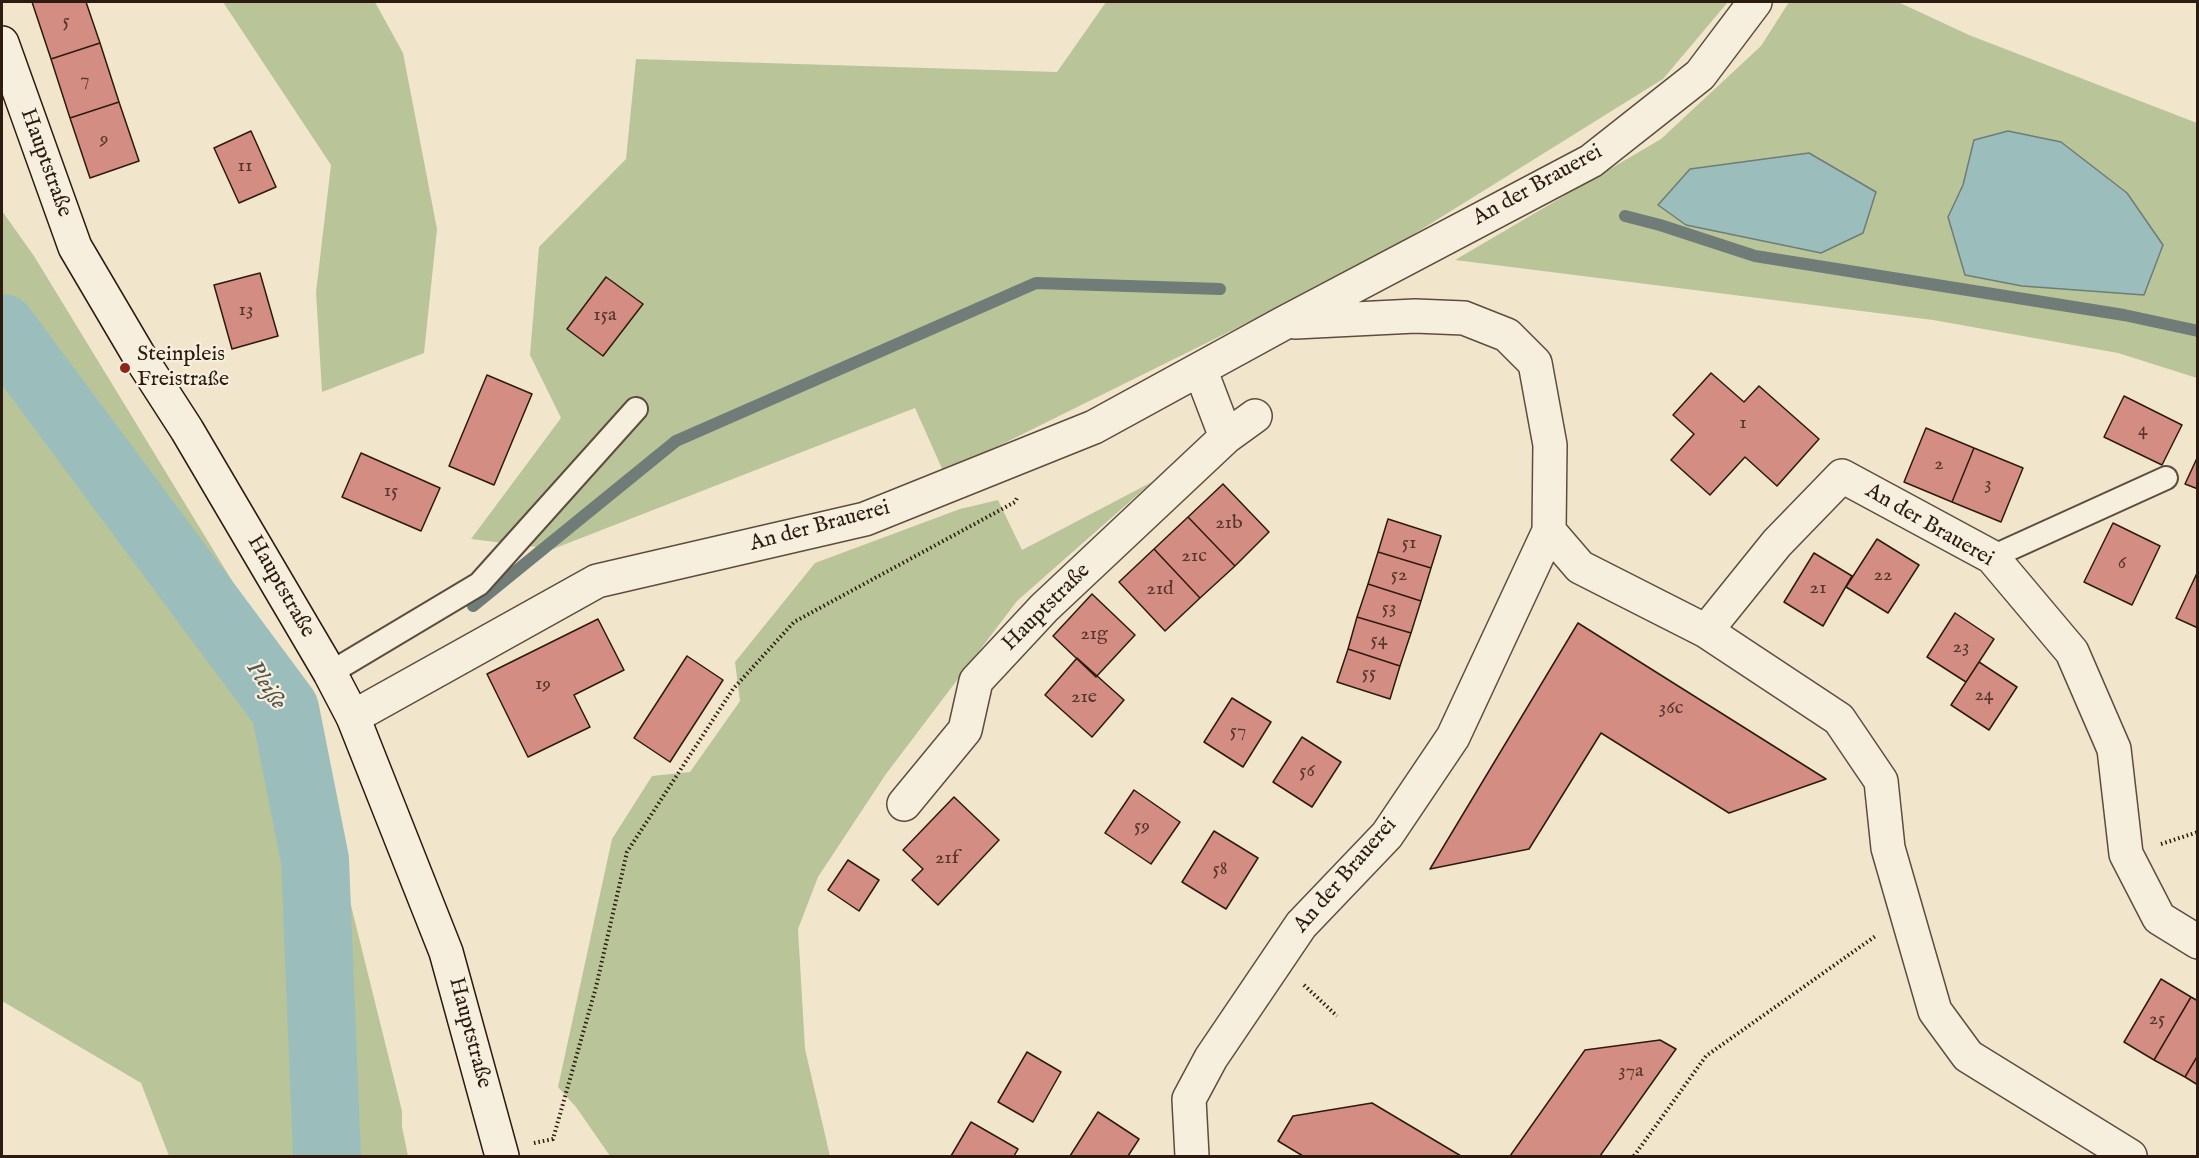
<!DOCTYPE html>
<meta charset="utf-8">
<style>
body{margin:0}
#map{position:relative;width:2199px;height:1158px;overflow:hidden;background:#f1e6cc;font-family:"IM FELL English",serif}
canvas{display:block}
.frame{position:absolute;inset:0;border:3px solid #2d1a10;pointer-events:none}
</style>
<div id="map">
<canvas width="2199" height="1158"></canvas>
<div class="frame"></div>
</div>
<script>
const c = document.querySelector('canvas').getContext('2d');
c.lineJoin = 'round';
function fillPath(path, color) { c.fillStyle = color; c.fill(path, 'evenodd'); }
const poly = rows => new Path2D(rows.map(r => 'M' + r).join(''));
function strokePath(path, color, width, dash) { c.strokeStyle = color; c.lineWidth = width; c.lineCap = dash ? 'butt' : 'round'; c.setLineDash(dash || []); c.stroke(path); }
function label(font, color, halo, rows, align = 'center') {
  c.font = font + ' "IM FELL English",serif'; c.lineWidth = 4.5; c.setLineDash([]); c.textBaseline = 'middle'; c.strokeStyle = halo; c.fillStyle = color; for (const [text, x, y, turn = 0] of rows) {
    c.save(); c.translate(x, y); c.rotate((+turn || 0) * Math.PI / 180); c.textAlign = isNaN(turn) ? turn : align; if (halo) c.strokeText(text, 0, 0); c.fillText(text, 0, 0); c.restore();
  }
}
const green = poly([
 [223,2,375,2,403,53,437,229,424,353,322,392,316,292,331,165],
 [1106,2,1728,2,1663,79,1366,264,944,473,915,408,553,549,471,539,561,418,530,355,539,247,626,159,636,59,1057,72],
 [1789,2,1898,2,1969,35,2197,123,2197,378,2118,353,1933,320,1455,260,1661,139,1761,46],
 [2,211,34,256,231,579,306,724,402,1111,402,1127,408,1156,169,1156,141,1083,2,1001],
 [1152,482,1017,601,886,774,818,877,798,929,805,1049,830,1156,610,1156,576,1107,558,1087,612,839,652,776,690,772,740,701,735,662,815,563,960,509,998,500,1022,550]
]);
const water = poly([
 [2008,131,2061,142,2127,193,2163,245,2144,295,2022,286,1965,275,1948,217,1963,185,1974,140,2008,131],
 [1809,153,1876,192,1863,233,1821,253,1686,225,1658,205,1690,169,1809,153]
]);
const stream = poly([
 [1625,216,1660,225,1755,256,2124,315,2198,331],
 [473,606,676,441,1036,283,1220,289]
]);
const river = poly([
 [2,328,285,709,315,860,327,1156]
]);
const building = poly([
 [32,2,86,2,100,43,51,59,32,2],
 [100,43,119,102,70,118,51,59,100,43],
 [119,102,139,161,90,178,70,118,119,102],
 [251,131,276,187,239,203,214,148,251,131],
 [260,273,278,336,232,349,214,285,260,273],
 [606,277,643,304,603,356,567,329,606,277],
 [1711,373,1744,402,1759,386,1819,439,1777,486,1745,457,1710,495,1671,460,1694,434,1673,415,1711,373],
 [487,375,532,394,494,485,449,466,487,375],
 [2124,396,2182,425,2162,465,2104,437,2124,396],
 [1926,428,1974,448,1952,502,1904,482,1926,428],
 [1974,448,2023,468,2001,522,1952,502,1974,448],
 [361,453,440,488,421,531,342,497,361,453],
 [2198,456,2198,489,2185,484,2198,456],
 [1223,484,1269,532,1235,566,1188,517,1223,484],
 [1188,517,1235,566,1200,598,1154,549,1188,517],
 [1388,519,1441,536,1431,568,1378,552,1388,519],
 [2113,523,2160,546,2132,605,2084,582,2113,523],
 [1877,539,1919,565,1888,613,1846,587,1877,539],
 [1154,549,1200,598,1165,631,1119,582,1154,549],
 [1378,552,1431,568,1421,601,1368,584,1378,552],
 [1814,553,1852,576,1823,626,1784,602,1814,553],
 [2198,571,2198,628,2176,618,2198,571],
 [1368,584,1421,601,1411,633,1357,617,1368,584],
 [1092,594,1135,635,1096,677,1053,636,1092,594],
 [1955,613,1994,639,1966,682,1927,657,1955,613],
 [1357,617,1411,633,1400,666,1348,649,1357,617],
 [598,619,624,670,574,695,590,727,528,757,487,674,598,619],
 [1578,623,1826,779,1729,813,1601,733,1529,849,1430,869,1578,623],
 [1348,649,1400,666,1390,699,1337,682,1348,649],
 [687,656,723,680,670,762,634,738,687,656],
 [1077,658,1124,700,1092,737,1045,695,1077,658],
 [1979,662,2017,687,1989,730,1951,705,1979,662],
 [1232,698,1271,722,1243,767,1204,742,1232,698],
 [1302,737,1341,762,1312,807,1273,782,1302,737],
 [1134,790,1180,822,1151,864,1105,833,1134,790],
 [954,797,999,840,938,905,912,880,923,869,903,850,954,797],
 [1214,831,1258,858,1226,909,1182,882,1214,831],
 [848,860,879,880,859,911,828,890,848,860],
 [2161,979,2191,997,2154,1060,2124,1042,2161,979],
 [2191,997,2198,1001,2198,1055,2185,1077,2154,1060,2191,997],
 [1660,1040,1676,1049,1600,1156,1510,1156,1585,1050,1660,1040],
 [1027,1052,1061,1072,1033,1122,998,1102,1027,1052],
 [2198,1055,2198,1085,2185,1077,2198,1055],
 [1372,1103,1461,1156,1303,1156,1278,1141,1293,1116,1372,1103],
 [1098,1112,1139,1139,1128,1156,1070,1156,1098,1112],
 [971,1122,1018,1149,1014,1156,951,1156,971,1122]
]);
const path = poly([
 [2161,844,2198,832],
 [1304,985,1337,1016],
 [534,1143,553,1139,596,987,627,852,733,689,794,622,1015,502,1017,498],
 [1634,1156,1706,1056,1877,935]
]);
const service = poly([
 [1992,557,2166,478],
 [330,673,479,584,636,409]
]);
const minor = poly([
 [1200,369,1226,437],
 [1549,531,1580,567,1706,631,1839,719,1881,781,1888,848,1935,1011,1968,1056,2130,1156],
 [1706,631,1777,543,1842,476,1992,557,2072,652,2114,749,2126,854,2159,918,2198,942],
 [353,717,597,581,865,519,1094,427,1284,323,1591,161,1700,75,1755,2],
 [904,804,965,730,976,681,1044,608,1226,437,1255,416],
 [1192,1156,1189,1099,1211,1058,1301,925,1387,835,1453,737,1549,531,1550,445,1535,363,1507,335,1464,318,1415,316,1295,322]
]);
const secondary = poly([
 [2,43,75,247,138,354,187,430,330,673,353,717,446,952,502,1156]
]);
const markers = [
 [125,368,6,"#8f2418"]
];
const numberNames = [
 ["5",66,22],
 ["7",85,81],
 ["9",104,140],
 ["11",245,167],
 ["13",246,311],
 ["15a",605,316],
 ["1",1743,424],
 ["4",2143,431],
 ["2",1939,465],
 ["3",1988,485],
 ["15",391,492],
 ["21b",1229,524],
 ["51",1409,544],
 ["21c",1194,557],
 ["6",2122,564],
 ["52",1399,576],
 ["22",1883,576],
 ["21",1818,589],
 ["21d",1160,590],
 ["53",1389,609],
 ["21g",1094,635],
 ["54",1379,641],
 ["23",1961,648],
 ["55",1369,674],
 ["19",543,685],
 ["24",1984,696],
 ["21e",1084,698],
 ["36c",1671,709],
 ["57",1238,732],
 ["56",1307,772],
 ["59",1142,827],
 ["21f",947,859],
 ["58",1220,870],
 ["25",2157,1020],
 ["37a",1631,1072]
];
const streetNames = [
 ["Hauptstraße",45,163,70],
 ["An der Brauerei",1538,186,-29],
 ["An der Brauerei",1929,526,30],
 ["An der Brauerei",820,527,-15],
 ["Hauptstraße",280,587,60],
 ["Hauptstraße",1047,608,-45],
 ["An der Brauerei",1346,876,-49],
 ["Hauptstraße",469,1033,75]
];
const poiNames = [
 ["Steinpleis",137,355],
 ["Freistraße",137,380]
];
const waterNames = [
 ["Pleiße",265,686,56]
];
fillPath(green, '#b9c598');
fillPath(water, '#9bbebc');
strokePath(water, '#6f7c77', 1.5);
strokePath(stream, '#6f7c77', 12);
strokePath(river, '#9bbebc', 68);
fillPath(building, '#d48d83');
strokePath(building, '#2d1a10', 1.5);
strokePath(service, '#5e4d3f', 26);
strokePath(minor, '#5e4d3f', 36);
strokePath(secondary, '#2d1a10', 36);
strokePath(path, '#2d1a10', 4, [1.5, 3]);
strokePath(service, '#f6efde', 22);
strokePath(minor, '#f6efde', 33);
strokePath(secondary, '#f6efde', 33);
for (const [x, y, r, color] of markers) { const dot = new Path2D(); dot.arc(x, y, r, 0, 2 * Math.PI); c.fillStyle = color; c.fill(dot); strokePath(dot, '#f6efde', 2); }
label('20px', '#57372d', null, numberNames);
label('22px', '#2d1a10', '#f6efde', streetNames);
label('22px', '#2d1a10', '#f6efde', poiNames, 'left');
label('italic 24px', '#54534c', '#f6efde', waterNames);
</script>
